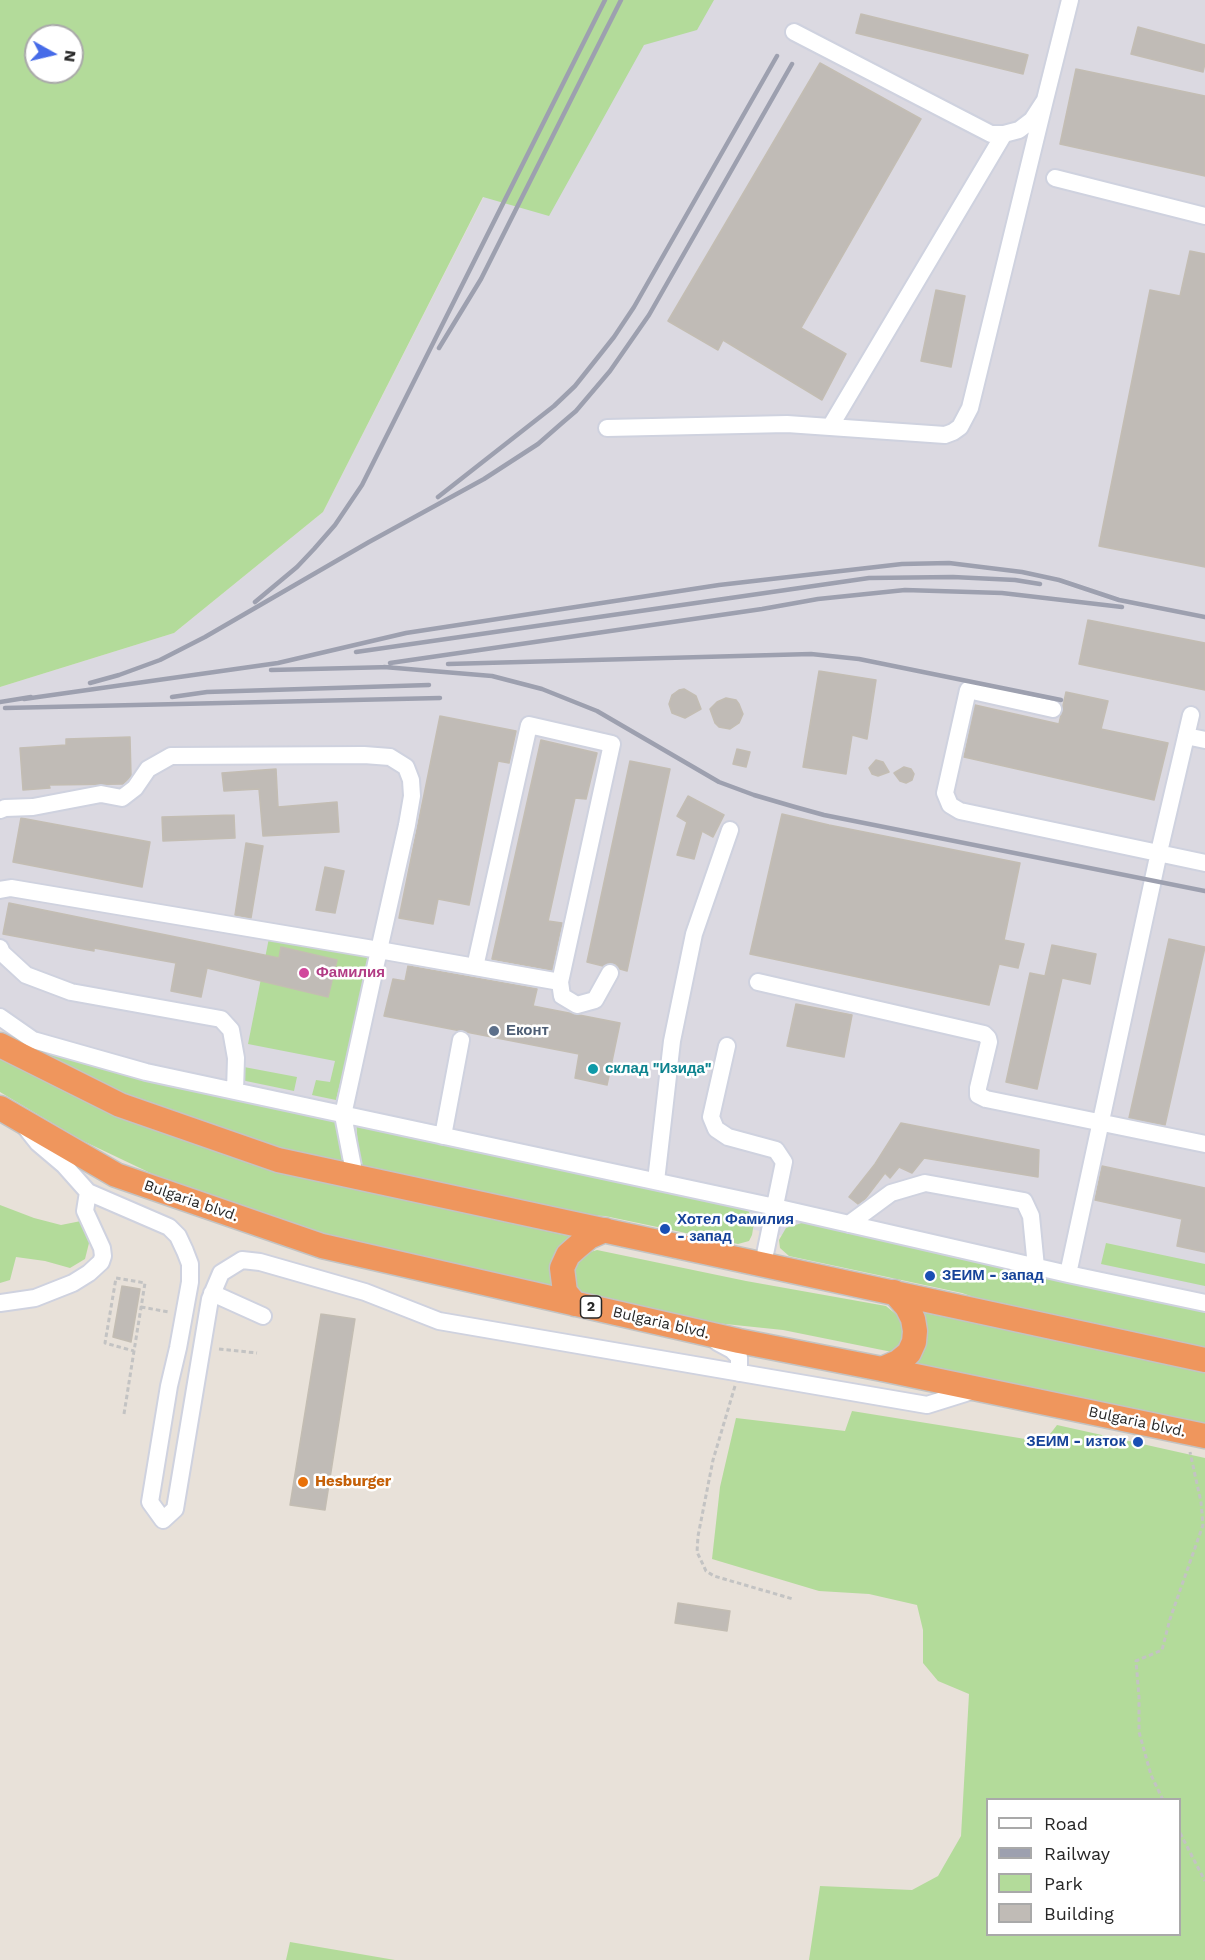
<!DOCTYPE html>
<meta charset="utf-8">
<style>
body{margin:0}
#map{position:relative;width:1205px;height:1960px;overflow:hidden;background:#e8e1d9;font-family:"Work Sans",sans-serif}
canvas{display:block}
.legend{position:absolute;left:986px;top:1798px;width:195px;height:138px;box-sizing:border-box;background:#fff;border:2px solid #a9a9a9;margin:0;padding:8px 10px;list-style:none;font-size:18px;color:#272727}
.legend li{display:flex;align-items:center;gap:12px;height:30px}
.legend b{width:30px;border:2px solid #a9a9a9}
.north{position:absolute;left:24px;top:24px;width:60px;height:60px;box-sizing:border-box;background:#fff;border:2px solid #a9a9a9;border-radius:50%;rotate:98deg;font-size:16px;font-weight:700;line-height:24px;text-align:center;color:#272727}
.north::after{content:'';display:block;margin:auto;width:21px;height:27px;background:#466be8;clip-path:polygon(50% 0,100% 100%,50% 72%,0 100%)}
</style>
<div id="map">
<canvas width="1205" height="1960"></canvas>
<ul class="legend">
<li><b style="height:8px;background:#fff"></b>Road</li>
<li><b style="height:8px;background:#9da0af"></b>Railway</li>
<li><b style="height:16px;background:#b3db9a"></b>Park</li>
<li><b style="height:16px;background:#c0bbb6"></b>Building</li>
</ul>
<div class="north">N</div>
</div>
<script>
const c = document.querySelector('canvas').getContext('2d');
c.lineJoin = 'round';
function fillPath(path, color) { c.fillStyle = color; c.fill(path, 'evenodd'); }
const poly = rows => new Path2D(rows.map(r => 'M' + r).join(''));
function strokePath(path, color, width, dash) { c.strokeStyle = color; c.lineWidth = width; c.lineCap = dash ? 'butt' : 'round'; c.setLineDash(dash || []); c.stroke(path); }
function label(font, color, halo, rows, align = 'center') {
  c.font = font + ' "Work Sans",sans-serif'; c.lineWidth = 5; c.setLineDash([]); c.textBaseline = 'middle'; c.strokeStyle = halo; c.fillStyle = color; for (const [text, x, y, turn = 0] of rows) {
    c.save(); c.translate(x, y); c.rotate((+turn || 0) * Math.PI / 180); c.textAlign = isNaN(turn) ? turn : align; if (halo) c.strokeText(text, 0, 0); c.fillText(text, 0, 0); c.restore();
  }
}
const industrial = poly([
 [584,0,1205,0,1205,1327,505,1176,210,1108,0,1020,0,687,174,633,323,512]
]);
const green = poly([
 [0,0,714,0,697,30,644,45,549,216,483,197,323,512,174,633,0,687],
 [36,36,72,36,72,72,36,72],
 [269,938,371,956,336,1100,312,1095,316,1080,330,1082,335,1061,248,1044],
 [34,1051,174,1079,334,1117,347,1158,339,1166,275,1151,137,1100],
 [0,1053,329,1183,573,1237,556,1291,357,1246,184,1189,79,1139,0,1092],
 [244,1067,297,1077,294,1091,241,1080],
 [356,1120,748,1210,754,1223,752,1235,749,1241,738,1244,605,1216,547,1213,360,1170],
 [0,1205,34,1218,61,1225,81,1221,90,1239,85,1259,70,1268,45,1261,16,1257,10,1280,0,1283],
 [808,1221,1205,1312,1205,1351,1015,1311,962,1293,789,1256,780,1248,779,1240,786,1228],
 [1106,1243,1205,1264,1205,1286,1101,1264],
 [597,1250,746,1281,886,1306,903,1320,903,1344,892,1352,783,1330,706,1322,582,1294,573,1285,570,1269,581,1255],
 [920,1312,1205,1371,1205,1427,908,1364],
 [852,1411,1044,1442,1057,1425,1205,1458,1205,1960,809,1960,820,1886,912,1890,938,1876,961,1836,969,1694,938,1681,923,1663,923,1630,917,1605,869,1594,819,1591,712,1559,720,1487,736,1418,845,1431],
 [988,1800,1180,1800,1180,1934,988,1934],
 [290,1942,395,1960,286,1960]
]);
const building = poly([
 [861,14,1028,55,1023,74,856,33,861,14],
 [1138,27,1205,45,1205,63,1203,72,1131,54,1138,27],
 [820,63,921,119,801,328,846,354,822,400,723,340,718,350,668,321,820,63],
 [1076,69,1205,96,1205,176,1060,144,1076,69],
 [1190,251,1205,254,1205,567,1099,546,1150,290,1180,296,1190,251],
 [936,290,965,296,951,367,921,361,936,290],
 [1088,620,1205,643,1205,690,1079,664,1088,620],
 [819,671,876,680,867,739,852,735,846,774,803,767,819,671],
 [684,689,696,696,701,709,685,718,672,713,669,704,672,695,679,690,684,689],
 [1066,692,1108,701,1101,729,1168,743,1154,800,964,757,975,705,1059,724,1066,692],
 [726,698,736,700,739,704,743,714,739,723,730,729,719,727,715,723,710,709,717,702,726,698],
 [440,716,516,731,509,763,498,761,469,905,438,899,433,924,399,918,440,716],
 [130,737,131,776,123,784,49,785,50,788,23,790,20,748,66,745,66,739,130,737],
 [541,740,597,753,586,799,575,798,548,921,562,923,552,970,492,959,541,740],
 [737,749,750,752,746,767,733,764,737,749],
 [876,760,883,762,889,772,878,776,872,774,869,768,876,760],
 [630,761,670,769,627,971,620,969,616,964,610,963,603,966,587,962,630,761],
 [904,767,911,769,914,774,912,780,906,783,900,781,894,773,904,767],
 [276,769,278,807,337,802,339,832,263,836,259,789,224,791,222,773,276,769],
 [688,796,724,815,713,837,702,831,694,859,677,855,687,822,677,816,688,796],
 [782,814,829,825,1020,863,1004,940,1024,944,1018,968,999,964,989,1005,750,954,782,814],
 [234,815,235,838,163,841,162,817,234,815],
 [21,818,150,842,142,887,13,862,21,818],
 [246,843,263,846,251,918,235,915,246,843],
 [325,867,344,871,335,913,316,910,325,867],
 [9,903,279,958,281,947,337,960,328,997,207,968,201,997,171,991,176,963,94,948,94,951,3,934,9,903],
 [1169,939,1205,947,1165,1125,1129,1118,1169,939],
 [1052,945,1096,954,1090,984,1062,978,1037,1089,1006,1082,1030,973,1045,976,1052,945],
 [408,966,537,989,533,1006,620,1023,607,1085,575,1078,579,1054,384,1016,393,979,405,981,408,966],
 [796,1004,852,1015,844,1057,787,1046,796,1004],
 [901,1123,1039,1150,1038,1177,924,1158,912,1173,899,1167,890,1178,885,1173,865,1199,858,1204,849,1197,875,1164,901,1123],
 [1102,1166,1205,1188,1205,1252,1177,1246,1182,1219,1095,1200,1102,1166],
 [122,1286,140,1289,131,1342,113,1337,122,1286],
 [321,1314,355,1319,325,1510,290,1505,321,1314],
 [678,1603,730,1611,727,1631,675,1623,678,1603]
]);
const path = poly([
 [141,1307,169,1312],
 [219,1349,257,1353],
 [735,1386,713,1460,698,1536,697,1552,706,1571,714,1576,793,1599],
 [124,1414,134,1351,145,1283,116,1278,105,1343,134,1351],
 [1163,1800,1151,1775,1139,1732,1139,1697,1136,1661,1162,1650,1170,1619,1203,1525,1201,1502,1190,1452],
 [1180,1833,1205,1881]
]);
const minor = poly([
 [794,32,991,134,1004,134,1019,130,1032,120,1045,100,1070,0],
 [1055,178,1205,216],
 [830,427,1004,134],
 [607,428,787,424,945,435,953,432,960,427,970,408,1045,100],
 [1053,709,968,690,945,793,950,805,960,811,1205,863],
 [1186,736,1205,740],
 [0,810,5,808,33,807,101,794,122,798,135,788,148,769,171,756,364,755,390,757,406,767,411,780,412,796,407,825,379,950,11,888,0,890],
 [0,948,2,953,26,975,71,992,221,1019,231,1030,236,1058,235,1091],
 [560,982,475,967,529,725,612,744,560,982,562,996,577,1005,595,1000,610,973],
 [758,982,984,1034,988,1038,989,1042,978,1088,978,1095,986,1099,1205,1144],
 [0,1017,33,1040,146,1072,775,1207,1068,1274,1205,1303],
 [727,1046,711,1117,716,1129,728,1137,776,1150,784,1162,763,1264],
 [26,1128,38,1143,64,1165,88,1192,169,1227,178,1236,185,1251,190,1264,190,1282,178,1348,169,1386,150,1502,163,1520,175,1509,210,1299,221,1273,242,1260,260,1262,365,1292,439,1321,927,1405,975,1390],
 [443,1136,461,1040],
 [355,1177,343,1115,379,950,475,967],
 [656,1181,672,1041,694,934,730,830],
 [849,1224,891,1193,925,1183,1024,1201,1031,1216,1036,1267],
 [1068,1274,1159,852,1191,715],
 [212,1293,263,1316],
 [0,1303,35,1298,73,1283,89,1273,101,1262,103,1256,102,1248,85,1211,88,1192],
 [717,1342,732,1350,739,1357,739,1373]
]);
const highway = poly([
 [0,1045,120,1105,278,1160,1205,1360],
 [0,1108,116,1175,322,1246,739,1341,882,1369,1205,1436],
 [575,1304,565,1292,562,1268,568,1255,577,1247,589,1237,605,1230],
 [882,1369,898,1362,909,1353,914,1342,915,1331,913,1319,907,1307,894,1292]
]);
const rail = poly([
 [439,348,481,279,621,0],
 [438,497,554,406,575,386,614,337,634,307,777,56],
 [255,602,297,567,314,549,335,525,362,485,605,0],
 [356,652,869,578,953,577,1015,580,1040,584],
 [390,663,762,609,818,599,905,590,1002,593,1122,607],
 [448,664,811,654,859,659,1061,700],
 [384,667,492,676,542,689,597,711,719,782,754,795,795,807,824,815,1205,891],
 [271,670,391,667],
 [90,683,119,675,160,660,205,637,369,542,484,479,538,444,562,423,576,411,610,371,649,315,792,64],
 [172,697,207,692,429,685],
 [24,699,278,663,406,633,719,585,902,564,949,563,1022,572,1059,580,1119,600,1205,617],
 [0,702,31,697],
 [5,708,440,698]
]);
const markers = [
 [304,973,6,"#d1479c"],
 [494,1031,6,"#5c6f8a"],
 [593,1069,6,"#0f9aa8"],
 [665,1229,6,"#1a4fb4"],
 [930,1276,6,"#1a4fb4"],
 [1138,1442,6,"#1a4fb4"],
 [303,1482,6,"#e8710a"]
];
const shields = [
 [591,1307,21]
];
const shieldNames = [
 ["2",591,1307]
];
const hotelNames = [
 ["Фамилия",316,973]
];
const serviceNames = [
 ["Еконт",506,1031]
];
const cultureNames = [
 ["склад \"Изида\"",605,1069]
];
const streetNames = [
 ["Bulgaria blvd.",191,1201,19],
 ["Bulgaria blvd.",661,1323,13],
 ["Bulgaria blvd.",1137,1422,12]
];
const transitNames = [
 ["Хотел Фамилия",677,1220],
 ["- запад",677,1237],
 ["ЗЕИМ - запад",942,1276],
 ["ЗЕИМ - изток",1126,1442,"right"]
];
const foodNames = [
 ["Hesburger",315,1482]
];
fillPath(industrial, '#dbd9e1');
fillPath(green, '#b3db9a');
fillPath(building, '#c0bbb6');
strokePath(building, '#c3bdb3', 1.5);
strokePath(minor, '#cfd2df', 20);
strokePath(highway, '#c3c3c3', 27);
strokePath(path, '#c3c3c3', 3, [4.5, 3]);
strokePath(minor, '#fff', 16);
strokePath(highway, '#ef965d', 24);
strokePath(rail, '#9da0af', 4.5);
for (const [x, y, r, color] of markers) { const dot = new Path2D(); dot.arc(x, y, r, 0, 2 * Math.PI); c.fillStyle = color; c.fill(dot); strokePath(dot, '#fff', 2); }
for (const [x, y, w] of shields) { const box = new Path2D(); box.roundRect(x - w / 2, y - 11, w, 22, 4.5); c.fillStyle = '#fff'; c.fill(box); strokePath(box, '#272727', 1.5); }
label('bold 14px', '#272727', null, shieldNames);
label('bold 15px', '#b23c85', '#fff', hotelNames, 'left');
label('bold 15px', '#4e5e75', '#fff', serviceNames, 'left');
label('bold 15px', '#0d838f', '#fff', cultureNames, 'left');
label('15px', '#272727', '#fff', streetNames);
label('bold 15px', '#164399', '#fff', transitNames, 'left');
label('bold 15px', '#c56008', '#fff', foodNames, 'left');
</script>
